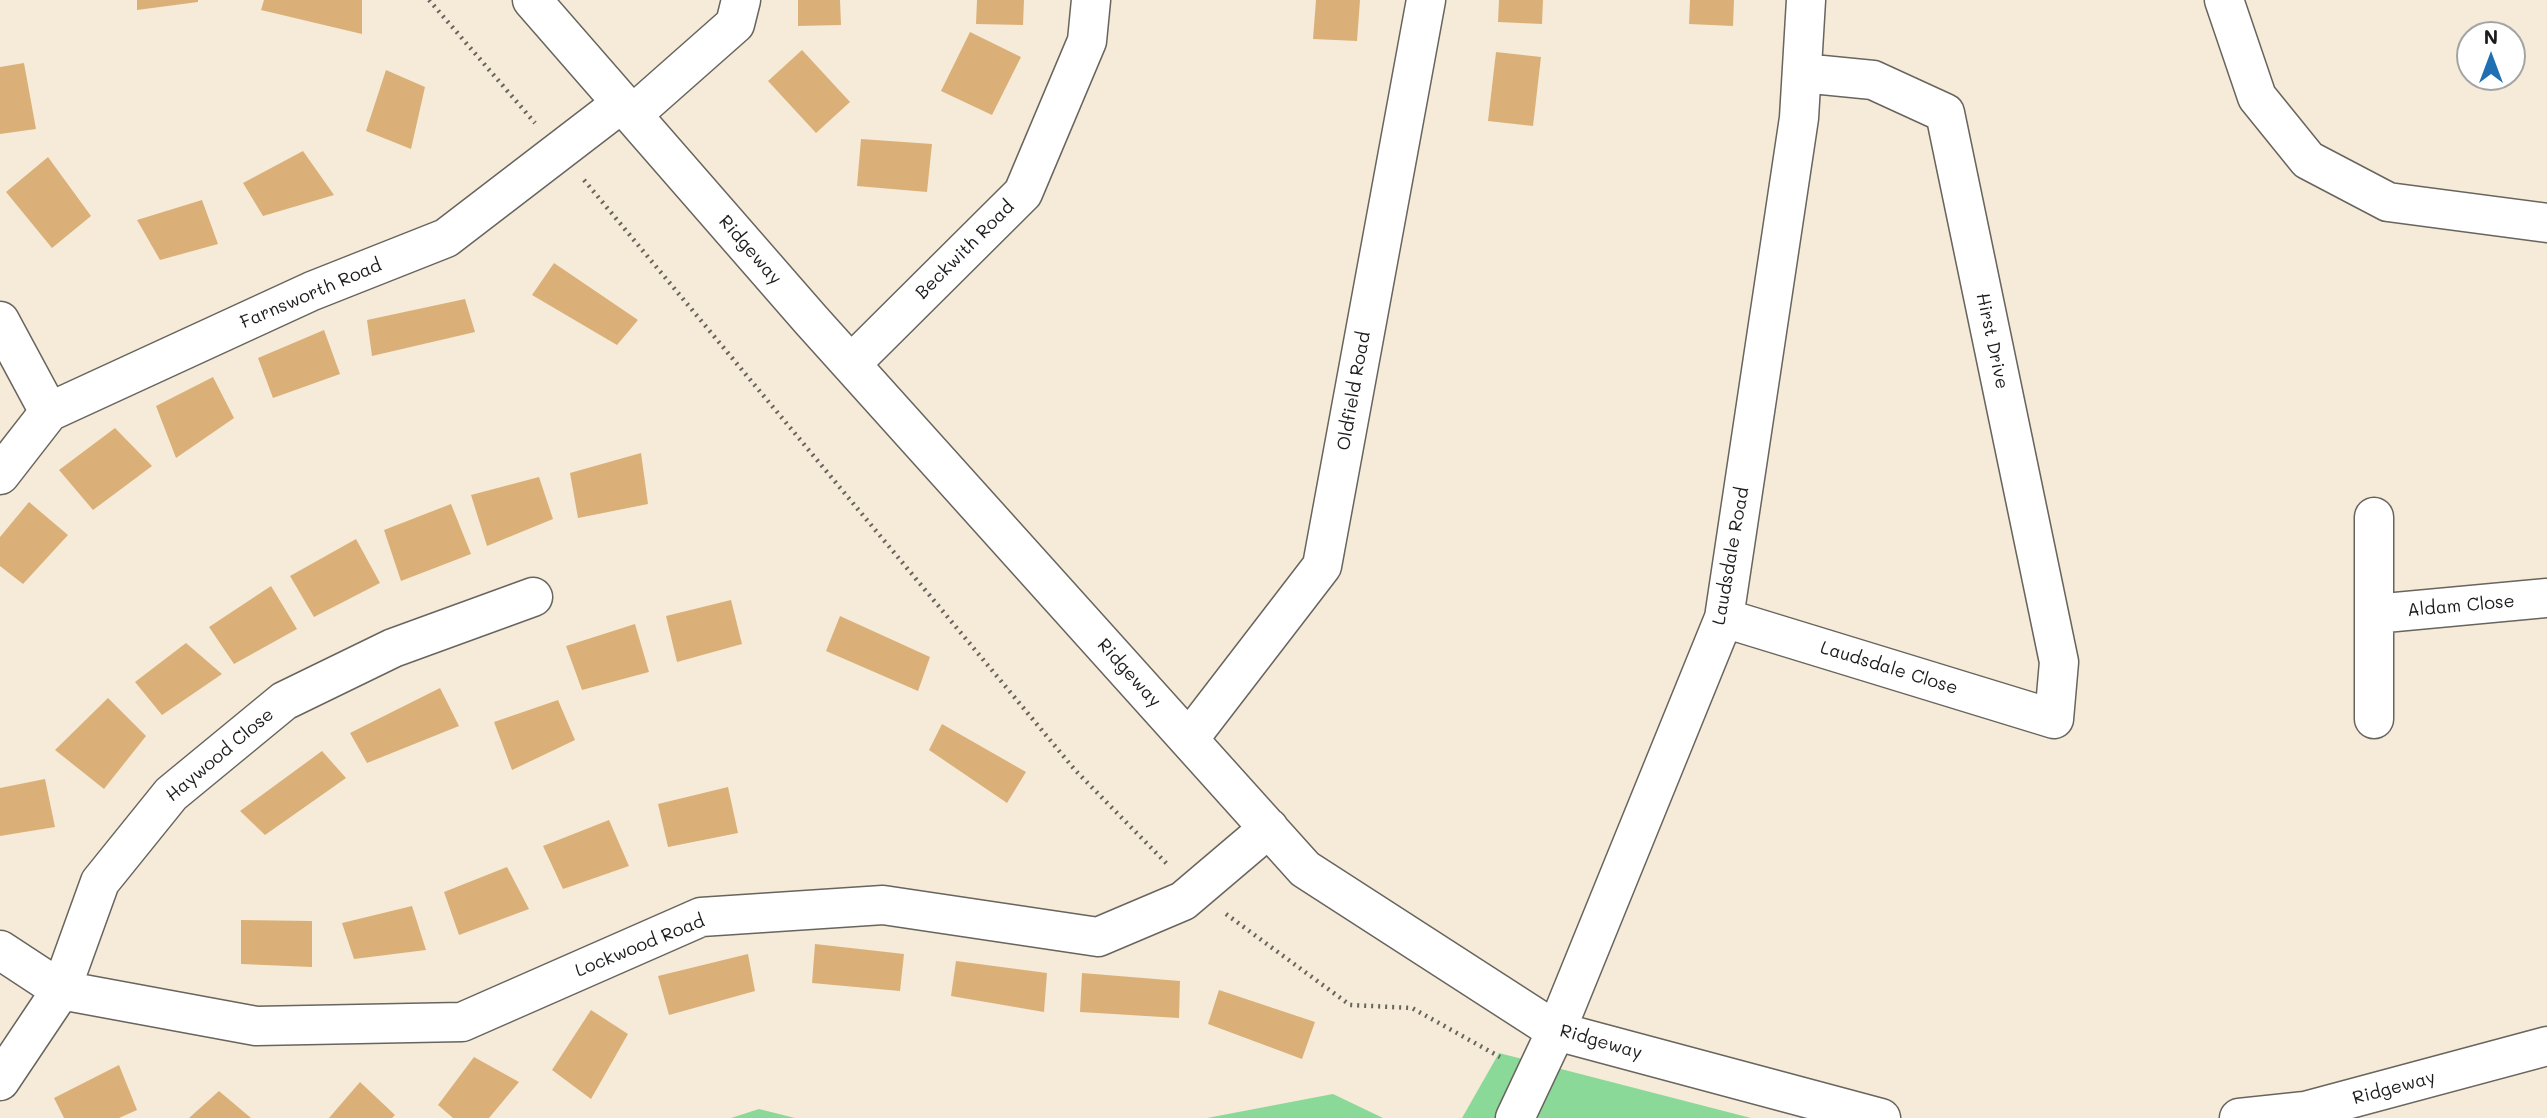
<!DOCTYPE html>
<style>
body{margin:0}
#map{position:relative;width:2547px;height:1118px;overflow:hidden;background:#f5ebd8;font-family:Mali,sans-serif}
canvas{display:block}
.north{position:absolute;left:2456px;top:21px;width:70px;height:70px;box-sizing:border-box;background:#fff;border:2px solid #a4a4a4;border-radius:50%;rotate:0deg;font-size:19px;font-weight:700;line-height:28px;text-align:center;color:#1c1c1c}
.north::after{content:'';display:block;margin:auto;width:24px;height:32px;background:#1f6fb2;clip-path:polygon(50% 0,100% 100%,50% 72%,0 100%)}
</style>
<div id="map">
<canvas width="2547" height="1118"></canvas>
<div class="north">N</div>
</div>
<script>
const c = document.querySelector('canvas').getContext('2d');
c.lineJoin = 'round';
function fillPath(path, color) { c.fillStyle = color; c.fill(path, 'evenodd'); }
const poly = rows => new Path2D(rows.map(r => 'M' + r).join(''));
function strokePath(path, color, width, dash) { c.strokeStyle = color; c.lineWidth = width; c.lineCap = dash ? 'butt' : 'round'; c.setLineDash(dash || []); c.stroke(path); }
function label(font, color, halo, rows, align = 'center') {
  c.font = font + ' Mali,sans-serif'; c.lineWidth = 6; c.setLineDash([]); c.textBaseline = 'middle'; c.strokeStyle = halo; c.fillStyle = color; for (const [text, x, y, turn = 0] of rows) {
    c.save(); c.translate(x, y); c.rotate((+turn || 0) * Math.PI / 180); c.textAlign = isNaN(turn) ? turn : align; if (halo) c.strokeText(text, 0, 0); c.fillText(text, 0, 0); c.restore();
  }
}
const green = poly([
 [1499,1053,1751,1118,1462,1118],
 [1333,1094,1383,1118,1207,1118],
 [759,1109,795,1118,731,1118]
]);
const building = poly([
 [137,0,198,0,198,2,137,10],
 [264,0,362,0,362,34,261,10],
 [798,0,840,0,841,25,798,26],
 [977,0,1024,0,1023,25,976,24],
 [1316,0,1360,0,1357,41,1313,39],
 [1499,0,1543,0,1542,24,1498,22],
 [1690,0,1734,0,1733,26,1689,24],
 [970,32,1021,57,992,115,941,91],
 [802,50,850,102,816,133,768,81],
 [1496,52,1541,57,1533,126,1488,121],
 [24,63,36,129,0,134,0,67],
 [386,70,425,87,411,149,366,131],
 [861,139,932,144,927,192,857,186],
 [303,151,334,195,263,216,243,183],
 [48,157,91,216,52,248,6,192],
 [202,200,218,244,160,260,137,220],
 [554,263,638,320,617,345,532,295],
 [465,299,475,332,372,356,367,320],
 [324,330,340,374,273,398,258,358],
 [213,377,234,418,176,458,156,406],
 [115,428,152,466,93,510,59,470],
 [641,453,648,504,578,518,570,473],
 [539,477,553,519,487,546,471,495],
 [29,502,68,535,23,584,0,566,0,537],
 [451,504,471,554,401,581,384,530],
 [356,539,380,583,314,617,290,576],
 [271,586,297,629,234,664,209,627],
 [731,600,742,644,677,662,666,616],
 [840,616,930,657,918,691,826,651],
 [635,624,649,672,582,690,566,646],
 [186,643,222,674,162,715,135,682],
 [440,688,459,726,367,763,350,733],
 [108,698,146,736,104,789,55,750],
 [558,700,575,740,512,770,494,722],
 [942,724,1026,772,1007,803,929,750],
 [322,751,346,778,265,835,240,811],
 [45,779,55,827,0,836,0,788],
 [728,787,738,833,668,847,658,804],
 [609,820,629,866,563,889,543,846],
 [507,867,529,909,459,935,444,892],
 [412,906,426,950,354,959,342,923],
 [241,920,312,921,312,967,241,964],
 [815,944,904,954,900,991,812,983],
 [748,954,755,991,669,1015,658,976],
 [956,961,1047,973,1044,1012,951,996],
 [1082,973,1180,981,1179,1018,1080,1012],
 [1219,990,1315,1022,1302,1059,1208,1024],
 [591,1010,628,1034,591,1099,552,1070],
 [474,1057,519,1082,489,1118,453,1118,438,1105],
 [119,1065,137,1110,119,1118,64,1118,54,1098],
 [360,1082,395,1115,392,1118,329,1118],
 [219,1091,251,1118,189,1118]
]);
const path = poly([
 [429,0,535,123],
 [584,180,1075,770,1169,866],
 [1226,914,1350,1005,1412,1008,1500,1057]
]);
const minor = poly([
 [532,0,811,320,1305,869,1556,1031,1881,1118],
 [2224,0,2257,97,2308,160,2388,202,2547,223],
 [632,115,735,24,741,0],
 [0,321,49,412],
 [851,364,1023,193,1087,41,1091,0],
 [0,475,49,412,312,291,446,238,622,103],
 [2374,517,2374,719],
 [2374,614,2547,598],
 [1724,618,2054,719,2059,662,1945,113,1873,80,1802,73],
 [1189,739,1322,566,1426,0],
 [0,950,61,990,256,1026,462,1022,701,917,883,905,1098,937,1183,901,1269,828],
 [0,1081,61,990,100,882,171,794,284,701,393,648,533,597],
 [1515,1118,1556,1031,1724,618,1799,118,1806,0],
 [2239,1118,2305,1111,2547,1046]
]);
const streetNames = [
 ["Ridgeway",750,250,49],
 ["Beckwith Road",965,250,-45],
 ["Farnsworth Road",311,294,-23],
 ["Hirst Drive",1992,341,78],
 ["Oldfield Road",1354,391,-80],
 ["Laudsdale Road",1731,556,-80],
 ["Aldam Close",2461,606,-5],
 ["Laudsdale Close",1889,668,17],
 ["Ridgeway",1129,673,48],
 ["Haywood Close",220,755,-40],
 ["Lockwood Road",640,946,-22],
 ["Ridgeway",1601,1042,16],
 ["Ridgeway",2394,1088,-15]
];
fillPath(green, '#8ad998');
fillPath(building, '#dbb078');
strokePath(minor, '#68645e', 41);
strokePath(path, '#68645e', 4.5, [2, 5]);
strokePath(minor, '#fff', 38);
label('18px', '#1c1c1c', '#fff', streetNames);
</script>
